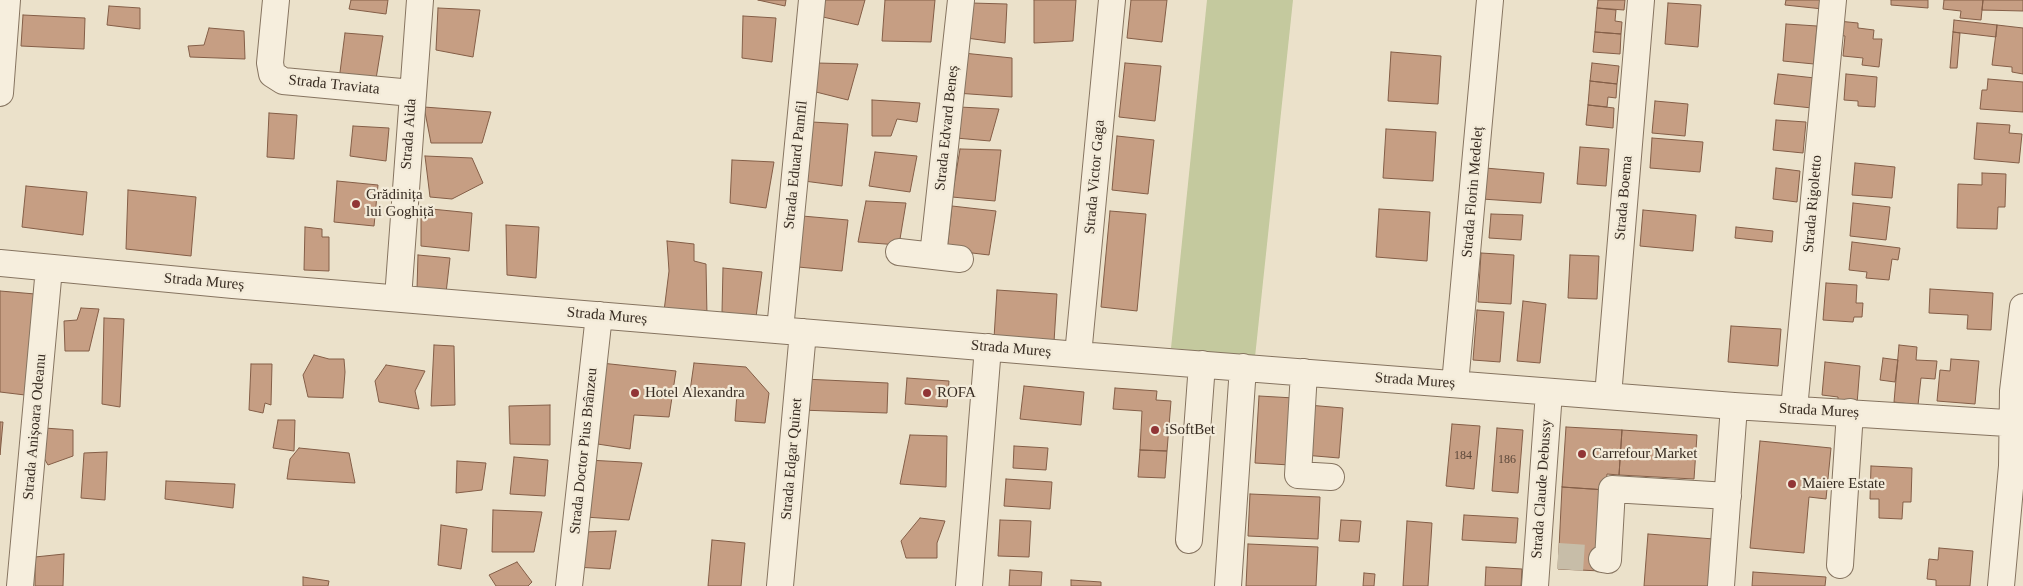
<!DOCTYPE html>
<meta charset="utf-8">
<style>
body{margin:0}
canvas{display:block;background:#ebe1ca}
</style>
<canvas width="2023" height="586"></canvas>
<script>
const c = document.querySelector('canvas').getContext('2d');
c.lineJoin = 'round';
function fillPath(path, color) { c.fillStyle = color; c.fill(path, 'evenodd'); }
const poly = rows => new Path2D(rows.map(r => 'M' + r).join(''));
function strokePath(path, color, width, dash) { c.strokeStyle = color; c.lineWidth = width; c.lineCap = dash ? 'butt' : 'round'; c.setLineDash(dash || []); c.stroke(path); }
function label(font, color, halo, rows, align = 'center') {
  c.font = font + ' Georgia,serif'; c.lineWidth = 4.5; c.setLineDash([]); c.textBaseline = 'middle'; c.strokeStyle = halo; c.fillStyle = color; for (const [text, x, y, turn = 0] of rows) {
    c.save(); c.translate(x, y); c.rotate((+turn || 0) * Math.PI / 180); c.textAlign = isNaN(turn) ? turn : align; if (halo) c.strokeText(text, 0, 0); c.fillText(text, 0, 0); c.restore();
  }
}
const green = poly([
 [1207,0,1293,0,1255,357,1171,348]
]);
const building = poly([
 [351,0,388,0,386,14,349,9,351,0],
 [758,0,786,0,785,6,758,0],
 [825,0,865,0,858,25,823,17,825,0],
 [885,0,935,0,931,42,882,41,885,0],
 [1034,0,1076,0,1073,41,1034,43,1034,0],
 [1131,0,1167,0,1162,42,1127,38,1131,0],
 [1598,0,1625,0,1624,10,1597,8,1598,0],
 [1786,0,1824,0,1823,9,1785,5,1786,0],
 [1891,0,1928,0,1928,8,1891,5,1891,0],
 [1944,0,1983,0,1981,20,1960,18,1961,11,1943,9,1944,0],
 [1983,0,2023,0,2023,11,1982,10,1983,0],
 [971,3,1007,4,1005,43,966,38,971,3],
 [1668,3,1701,5,1698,47,1665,44,1668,3],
 [109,6,140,8,140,29,107,25,109,6],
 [438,8,480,10,473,57,436,50,438,8],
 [1597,8,1616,10,1615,21,1622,22,1621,34,1595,32,1597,8],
 [23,15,85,18,84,49,21,46,23,15],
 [743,16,776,18,772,62,742,58,743,16],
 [1954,20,1997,25,1996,37,1953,32,1954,20],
 [1838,21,1858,23,1858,28,1874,30,1873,39,1882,39,1879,67,1862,65,1863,58,1843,56,1845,36,1837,35,1838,21],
 [1786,24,1817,26,1814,64,1783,61,1786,24],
 [1997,25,2023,28,2023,74,2012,72,2012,67,1992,65,1997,25],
 [209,28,244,31,245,59,190,57,188,46,204,45,209,28],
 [1595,32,1621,34,1620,54,1593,52,1595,32],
 [1953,32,1960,33,1957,68,1950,68,1953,32],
 [345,33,383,36,375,85,339,80,345,33],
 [1391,52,1441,56,1438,104,1388,101,1391,52],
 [963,53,1012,58,1012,97,956,93,963,53],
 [817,63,858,64,848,100,812,91,817,63],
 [1125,63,1161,66,1155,121,1119,117,1125,63],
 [1592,63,1619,66,1617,84,1590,81,1592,63],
 [1778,74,1815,78,1812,108,1774,104,1778,74],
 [1846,74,1877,77,1875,107,1858,106,1858,101,1844,100,1846,74],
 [1988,79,2023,82,2023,112,1980,109,1982,90,1987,90,1988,79],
 [1590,81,1617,84,1616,98,1608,97,1607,107,1588,105,1590,81],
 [872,100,920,103,917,122,897,119,891,136,872,136,872,100],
 [1655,101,1688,104,1685,136,1652,133,1655,101],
 [1588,105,1614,108,1613,128,1586,125,1588,105],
 [424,107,491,112,482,143,431,143,424,107],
 [959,107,999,109,990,141,956,138,959,107],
 [269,113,297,115,294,159,267,157,269,113],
 [1776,120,1806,122,1803,153,1773,150,1776,120],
 [812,122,848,124,842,186,804,181,812,122],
 [1977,123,2010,125,2009,133,2022,134,2019,163,1974,159,1977,123],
 [353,126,389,128,386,161,350,156,353,126],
 [1386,129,1436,132,1433,181,1383,178,1386,129],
 [1117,136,1154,140,1148,194,1112,190,1117,136],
 [1652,138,1703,142,1700,172,1650,168,1652,138],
 [1580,147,1609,149,1606,186,1577,184,1580,147],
 [960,149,1001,150,995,201,952,197,960,149],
 [875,152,917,156,910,192,869,186,875,152],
 [425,156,472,158,483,183,452,199,430,197,425,156],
 [732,160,774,162,766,208,730,203,732,160],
 [1855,163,1895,167,1892,198,1852,195,1855,163],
 [1485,168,1544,173,1541,203,1482,199,1485,168],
 [1776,168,1800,171,1797,202,1773,199,1776,168],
 [1982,173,2006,174,2005,207,1998,207,1997,229,1957,228,1958,184,1982,185,1982,173],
 [337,181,378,185,374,226,334,222,337,181],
 [26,186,87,192,83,235,22,227,26,186],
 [128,190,196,197,191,256,126,249,128,190],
 [866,201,906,203,899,245,858,242,866,201],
 [1853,203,1890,207,1886,240,1850,236,1853,203],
 [952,206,996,211,989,255,947,250,952,206],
 [421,208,472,213,469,251,421,246,421,208],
 [1379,209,1430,212,1427,261,1376,257,1379,209],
 [1643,210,1696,215,1693,251,1640,246,1643,210],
 [1110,211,1146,214,1137,311,1101,307,1110,211],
 [1491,214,1523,215,1521,240,1489,238,1491,214],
 [802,216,848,220,842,271,798,267,802,216],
 [506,225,539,227,536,278,507,275,506,225],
 [305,227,322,229,322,237,329,237,329,271,304,270,305,227],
 [1736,227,1773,231,1772,242,1735,238,1736,227],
 [667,241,694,244,694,261,706,264,707,316,664,311,669,271,667,241],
 [1852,242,1900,248,1898,260,1892,259,1889,280,1866,278,1867,272,1849,270,1852,242],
 [1481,253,1514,255,1511,304,1478,302,1481,253],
 [418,255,450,258,446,293,417,289,418,255],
 [1570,255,1599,256,1597,299,1568,298,1570,255],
 [723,268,762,272,756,317,722,312,723,268],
 [1826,283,1857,285,1856,303,1863,303,1862,317,1854,317,1853,322,1823,320,1826,283],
 [1930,289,1993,293,1991,330,1967,329,1968,315,1929,313,1930,289],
 [997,290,1057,294,1054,342,994,338,997,290],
 [0,291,35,294,25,395,0,392,0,291],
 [1523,301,1546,304,1540,363,1517,361,1523,301],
 [81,308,99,309,89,351,65,351,64,321,77,320,81,308],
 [1477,310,1504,312,1500,362,1473,360,1477,310],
 [104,318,124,319,120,407,102,404,104,318],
 [1731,326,1781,329,1778,366,1728,362,1731,326],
 [434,345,454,346,455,405,431,406,434,345],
 [1899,345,1917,347,1916,360,1937,361,1935,379,1921,378,1918,405,1894,402,1899,345],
 [314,355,329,359,344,359,345,372,343,398,308,397,303,375,314,355],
 [1883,358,1898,360,1895,382,1880,380,1883,358],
 [1951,359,1979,361,1975,404,1937,401,1940,370,1950,371,1951,359],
 [1825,362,1860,366,1857,404,1838,403,1838,397,1822,395,1825,362],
 [601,363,676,371,669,417,634,415,630,449,591,443,601,363],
 [694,363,746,367,769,393,765,423,735,421,737,393,690,391,694,363],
 [251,364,272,364,271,405,265,403,263,413,249,410,251,364],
 [386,365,425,371,415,391,419,409,379,402,375,381,386,365],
 [907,378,949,381,947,407,905,404,907,378],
 [804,379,888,383,887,413,800,410,804,379],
 [1024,386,1084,392,1081,425,1020,419,1024,386],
 [1115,388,1157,391,1156,400,1171,401,1167,451,1140,450,1142,411,1113,409,1115,388],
 [1259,396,1294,398,1290,465,1255,463,1259,396],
 [550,405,550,445,510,444,509,406,550,405],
 [1308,405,1343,408,1339,458,1304,455,1308,405],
 [278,420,295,420,294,451,273,448,278,420],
 [0,422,3,422,0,455,0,422],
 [1452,424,1480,426,1474,489,1446,486,1452,424],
 [1566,427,1622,430,1619,475,1607,474,1606,490,1562,487,1566,427],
 [44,428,73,430,73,456,48,465,40,451,44,428],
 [1497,428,1523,430,1518,493,1492,491,1497,428],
 [1622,430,1697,435,1694,479,1619,475,1622,430],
 [910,435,947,436,946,487,900,484,910,435],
 [1760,441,1831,448,1826,499,1809,497,1804,553,1750,548,1760,441],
 [1014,446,1048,448,1046,470,1013,468,1014,446],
 [299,448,349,453,355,483,287,479,290,459,299,448],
 [1140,450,1167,451,1165,478,1138,477,1140,450],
 [107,452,105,500,81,498,84,453,107,452],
 [514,457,548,460,545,496,510,494,514,457],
 [588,460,642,463,629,520,585,517,588,460],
 [457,461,486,463,482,490,456,493,457,461],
 [1871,466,1912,468,1911,502,1903,502,1902,519,1879,518,1879,499,1870,499,1871,466],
 [1006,479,1052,482,1050,509,1004,506,1006,479],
 [166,481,235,484,233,508,165,499,166,481],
 [1562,487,1606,490,1601,571,1558,569,1562,487],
 [1250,494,1320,497,1318,539,1248,536,1250,494],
 [493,510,542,512,534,552,492,552,493,510],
 [1464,515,1518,518,1516,543,1462,540,1464,515],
 [920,518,945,521,937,543,937,558,906,558,901,541,920,518],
 [1000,520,1031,521,1029,557,998,556,1000,520],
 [1341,520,1361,521,1359,542,1339,541,1341,520],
 [1407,521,1432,523,1428,586,1403,586,1407,521],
 [441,525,467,529,461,569,438,565,441,525],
 [616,531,610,569,575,567,582,532,616,531],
 [1648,534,1714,539,1711,586,1644,586,1648,534],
 [712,540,745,543,741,586,708,586,712,540],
 [1248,544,1318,547,1316,586,1246,586,1248,544],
 [1939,548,1973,551,1970,586,1936,586,1936,580,1927,579,1929,559,1938,560,1939,548],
 [64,554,63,586,35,586,35,557,64,554],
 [517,562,532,582,528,586,496,586,489,575,517,562],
 [1486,567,1522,569,1521,586,1485,586,1486,567],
 [1010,570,1042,572,1041,586,1009,586,1010,570],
 [1753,572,1826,577,1825,586,1752,586,1753,572],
 [1364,573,1375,574,1374,586,1363,586,1364,573],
 [303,577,329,581,328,586,303,586,303,577],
 [1071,580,1101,582,1101,586,1071,586,1071,580]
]);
const minorTunnel = poly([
 [1558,556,1602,559]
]);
const minor = poly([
 [276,0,270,63,272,74,283,81,412,93],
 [0,93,7,0],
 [899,252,960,259],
 [933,256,961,0],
 [0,263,233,285,1078,355,1734,406,2023,424],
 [398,298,420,0],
 [780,330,812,0],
 [1078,355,1112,0],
 [1304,372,1298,475,1331,477],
 [1455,384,1490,0],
 [1608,396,1641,0],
 [1794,409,1833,0],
 [1189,540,1202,364],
 [1602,559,1608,560,1612,489,1728,496],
 [1840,565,1850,412],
 [20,586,49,268],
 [569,586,599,315],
 [780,586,803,332],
 [969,586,988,347],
 [1228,586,1243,367],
 [1535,586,1549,392],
 [1721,586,1734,406],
 [2001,586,2012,466,2013,391,2023,307]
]);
const markers = [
 [356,204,5,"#913536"],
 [635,393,5,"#913536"],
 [927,393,5,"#913536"],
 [1155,430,5,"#913536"],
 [1582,454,5,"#913536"],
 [1792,484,5,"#913536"]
];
const numberNames = [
 ["184",1463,456],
 ["186",1507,460]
];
const streetNames = [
 ["Strada Traviata",334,85,6],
 ["Strada Edvard Beneș",947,128,-84],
 ["Strada Aida",409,134,-86],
 ["Strada Eduard Pamfil",796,165,-84],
 ["Strada Victor Gaga",1095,177,-85],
 ["Strada Florin Medeleț",1473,192,-85],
 ["Strada Boema",1624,198,-85],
 ["Strada Rigoletto",1813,204,-85],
 ["Strada Mureș",204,282,5],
 ["Strada Mureș",607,316,5],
 ["Strada Mureș",1011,349,5],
 ["Strada Mureș",1415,381,4],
 ["Strada Mureș",1819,411,3],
 ["Strada Anișoara Odeanu",35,427,-85],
 ["Strada Doctor Pius Brânzeu",584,451,-84],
 ["Strada Edgar Quinet",792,459,-85],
 ["Strada Claude Debussy",1542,489,-86]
];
const poiNames = [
 ["Grădinița",366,195],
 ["lui Goghiță",366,212],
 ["Hotel Alexandra",645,393],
 ["ROFA",937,393],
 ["iSoftBet",1165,430],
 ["Carrefour Market",1592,454],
 ["Maiere Estate",1802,484]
];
fillPath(green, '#c4c99e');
fillPath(building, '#c69e83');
strokePath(building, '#845e47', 1);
strokePath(minorTunnel, '#c7bda8', 26, [26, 13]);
strokePath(minor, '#867460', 28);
strokePath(minor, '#f6eedd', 26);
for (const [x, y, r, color] of markers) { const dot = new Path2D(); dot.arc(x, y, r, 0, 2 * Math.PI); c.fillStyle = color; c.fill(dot); strokePath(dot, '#f3ebd9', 2); }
label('12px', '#5c483a', null, numberNames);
label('15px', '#382c22', '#f3ebd9', streetNames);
label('15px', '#382c22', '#f3ebd9', poiNames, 'left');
</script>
